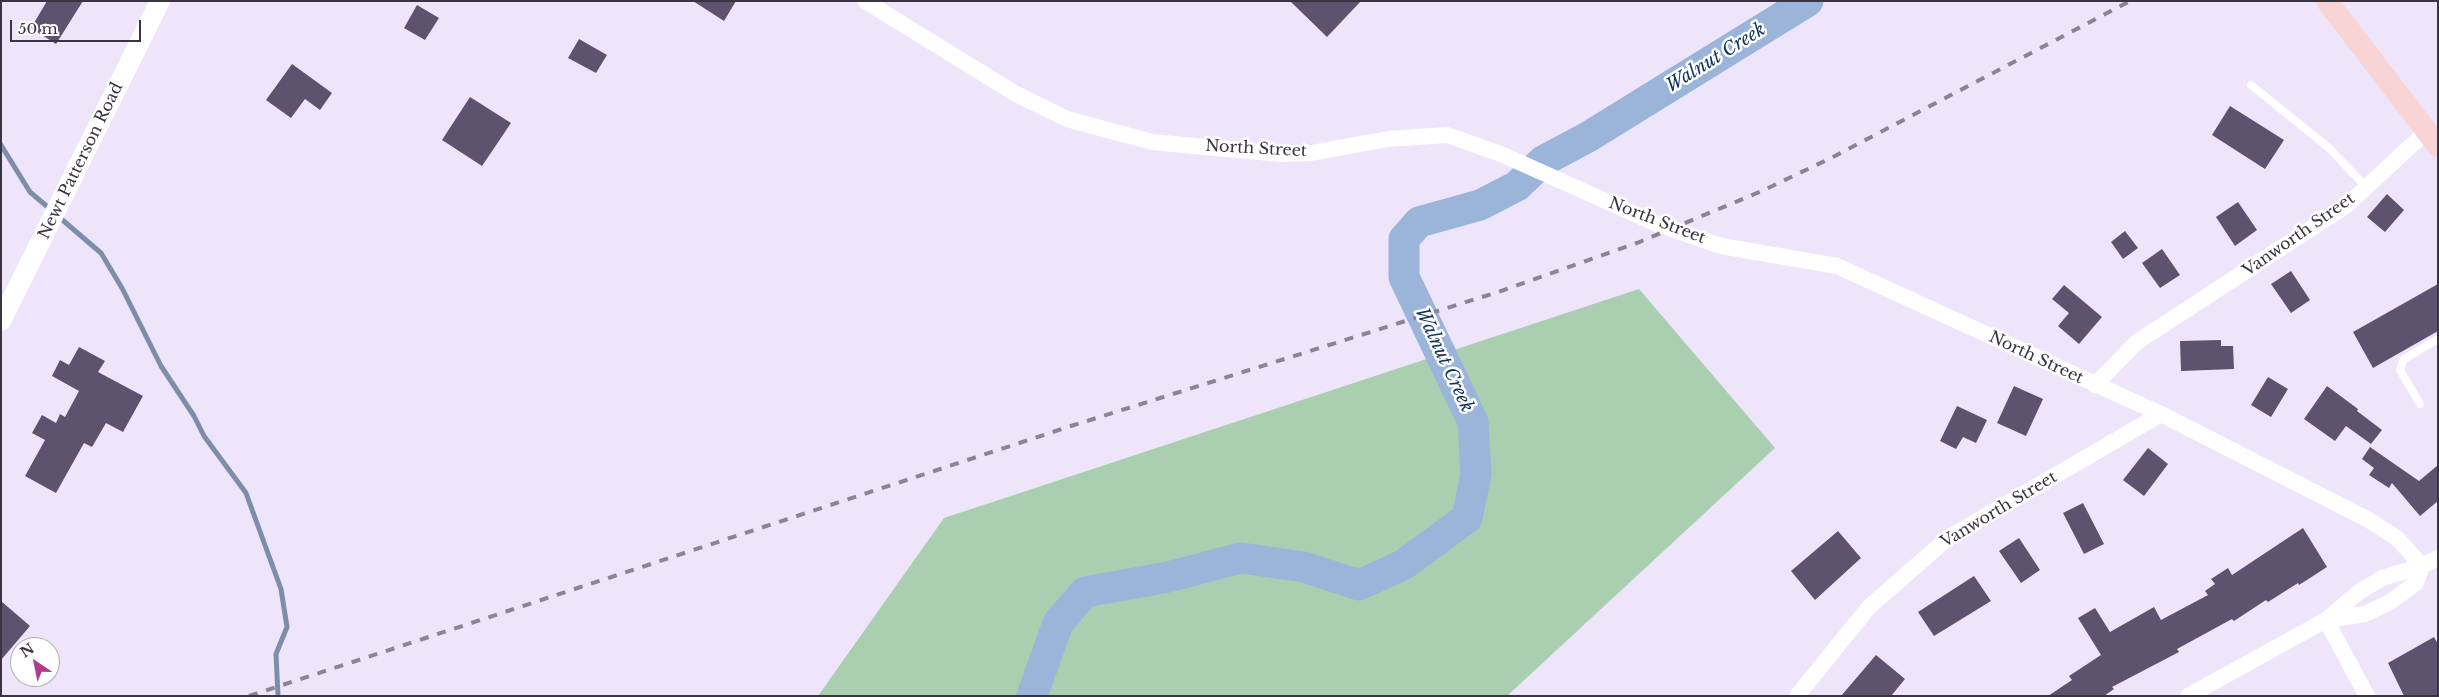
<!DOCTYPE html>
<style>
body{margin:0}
#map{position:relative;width:2439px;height:697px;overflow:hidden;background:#eee5fa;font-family:"Libre Baskerville",serif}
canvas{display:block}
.frame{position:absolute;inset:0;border:2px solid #3a3441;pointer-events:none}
.north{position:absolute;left:10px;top:637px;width:50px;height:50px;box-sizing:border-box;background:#fff;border:1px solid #b0aeb3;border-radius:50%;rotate:326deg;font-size:14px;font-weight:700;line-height:20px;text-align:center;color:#3a3441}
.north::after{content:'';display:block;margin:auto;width:18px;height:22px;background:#b4398b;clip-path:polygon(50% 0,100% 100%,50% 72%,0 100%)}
.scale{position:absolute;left:10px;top:20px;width:131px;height:22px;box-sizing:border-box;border:2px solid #3a3441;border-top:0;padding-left:6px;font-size:15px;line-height:18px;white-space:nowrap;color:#3a3441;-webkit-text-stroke:4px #fff;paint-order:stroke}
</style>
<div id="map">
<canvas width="2439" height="697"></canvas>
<div class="frame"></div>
<div class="north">N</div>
<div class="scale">50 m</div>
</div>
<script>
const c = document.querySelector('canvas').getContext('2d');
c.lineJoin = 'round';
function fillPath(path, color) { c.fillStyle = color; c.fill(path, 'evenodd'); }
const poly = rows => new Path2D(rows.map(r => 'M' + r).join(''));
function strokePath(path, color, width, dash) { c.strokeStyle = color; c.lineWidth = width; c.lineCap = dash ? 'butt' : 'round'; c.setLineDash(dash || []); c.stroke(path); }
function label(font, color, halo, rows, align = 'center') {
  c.font = font + ' "Libre Baskerville",serif'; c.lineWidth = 5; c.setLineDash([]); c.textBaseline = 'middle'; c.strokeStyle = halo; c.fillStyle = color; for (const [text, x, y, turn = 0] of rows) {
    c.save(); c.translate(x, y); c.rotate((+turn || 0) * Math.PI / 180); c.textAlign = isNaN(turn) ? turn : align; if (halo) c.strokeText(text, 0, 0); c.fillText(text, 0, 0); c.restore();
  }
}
const green = poly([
 [1639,289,1775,448,1507,696,818,696,944,518]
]);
const stream = poly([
 [1,145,30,192,50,209],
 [59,217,101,253,122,288,161,366,194,416,204,436,246,493,281,589,287,627,276,654,278,696]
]);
const river = poly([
 [1032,696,1058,623,1085,592,1168,577,1241,558,1304,567,1359,585,1403,565,1467,518,1476,474,1473,422,1404,277,1404,239,1419,222,1480,205,1517,186,1543,161,1588,137,1808,1]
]);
const building = poly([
 [47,1,83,1,56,44,31,28],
 [693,1,736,1,724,21],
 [1290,1,1361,1,1327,37],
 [417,5,439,18,425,40,404,28],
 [579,39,607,55,596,73,568,58],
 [292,64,332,93,320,110,305,99,291,118,266,100],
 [470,97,511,123,482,166,442,140],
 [2230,106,2284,140,2265,169,2212,135],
 [2387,194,2404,210,2385,232,2367,217],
 [2238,202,2257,230,2235,246,2216,217],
 [2125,231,2138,248,2123,259,2111,242],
 [2162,249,2180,275,2160,288,2142,263],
 [2291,271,2310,300,2291,313,2271,284],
 [2438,284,2438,331,2373,368,2353,332],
 [2064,285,2102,317,2079,344,2058,326,2069,313,2052,299],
 [2221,340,2221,346,2233,346,2234,369,2181,371,2180,341],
 [79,347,105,361,98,372,143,396,123,432,106,423,92,447,84,443,56,493,25,476,45,440,32,433,42,415,56,423,60,414,65,417,79,391,52,376,60,360,69,365],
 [2268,377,2288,389,2271,417,2251,405],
 [2014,386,2043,399,2026,436,1997,423],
 [2327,386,2358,409,2357,411,2382,430,2371,444,2346,426,2335,441,2304,419],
 [1957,406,1987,420,1976,443,1963,437,1956,449,1940,441],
 [2370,447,2419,481,2438,465,2438,501,2420,516,2392,483,2389,488,2369,475,2374,468,2362,459],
 [2148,448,2168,464,2144,496,2123,480],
 [2083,503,2104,544,2084,554,2063,513],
 [2303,528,2327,567,2299,585,2298,583,2268,602,2266,600,2234,621,2232,619,2177,649,2179,652,2112,687,2114,689,2104,696,2048,696,2072,680,2069,676,2101,655,2078,618,2095,608,2110,632,2154,607,2161,620,2208,595,2205,591,2215,584,2211,579,2228,568,2232,575],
 [1838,531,1861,558,1815,600,1791,571],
 [2019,538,2040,570,2021,583,1999,551],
 [1974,576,1991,601,1934,636,1918,612],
 [1,601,30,626,1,660],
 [2434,637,2438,644,2438,696,2404,696,2388,663],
 [1876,655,1905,679,1891,696,1841,696]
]);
const service = poly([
 [2251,85,2329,148,2366,187],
 [2420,404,2400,370,2404,359,2438,339]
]);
const minor = poly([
 [865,1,1016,94,1067,119,1152,142,1281,154,1311,153,1388,139,1447,135,1501,154,1657,224,1721,246,1837,266,2161,414,2367,519,2397,538,2422,566],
 [2095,385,2137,342,2347,205,2427,131],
 [2326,620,2365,614,2390,602,2416,583,2422,566],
 [2326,620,2367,696],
 [1797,696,1869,607,1948,538,2161,414],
 [2188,696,2326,620,2359,592,2382,578,2422,566,2438,558]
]);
const tertiary = poly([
 [1,321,160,1]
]);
const secondary = poly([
 [2327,1,2438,146]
]);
const rail = poly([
 [249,696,1071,426,1498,292,1637,243,1762,191,1833,157,2130,1]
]);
const streetNames = [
 ["North Street",1256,149,3],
 ["Newt Patterson Road",81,161,-64],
 ["North Street",1657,221,21],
 ["Vanworth Street",2299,235,-35],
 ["North Street",2036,358,25],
 ["Vanworth Street",1999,510,-31]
];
const waterNames = [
 ["Walnut Creek",1716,58,-32],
 ["Walnut Creek",1444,360,65]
];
fillPath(green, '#a9ceb0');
strokePath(stream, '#7d8eab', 5);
strokePath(river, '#9ab5d9', 31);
fillPath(building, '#5f526f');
strokePath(service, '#fff', 8);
strokePath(minor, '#fff', 16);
strokePath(tertiary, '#fff', 20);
strokePath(secondary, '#f8d5d4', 22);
strokePath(rail, '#8b8495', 4, [9, 9]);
label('16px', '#3a3441', '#fff', streetNames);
label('italic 18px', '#0d325f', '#fff', waterNames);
</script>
